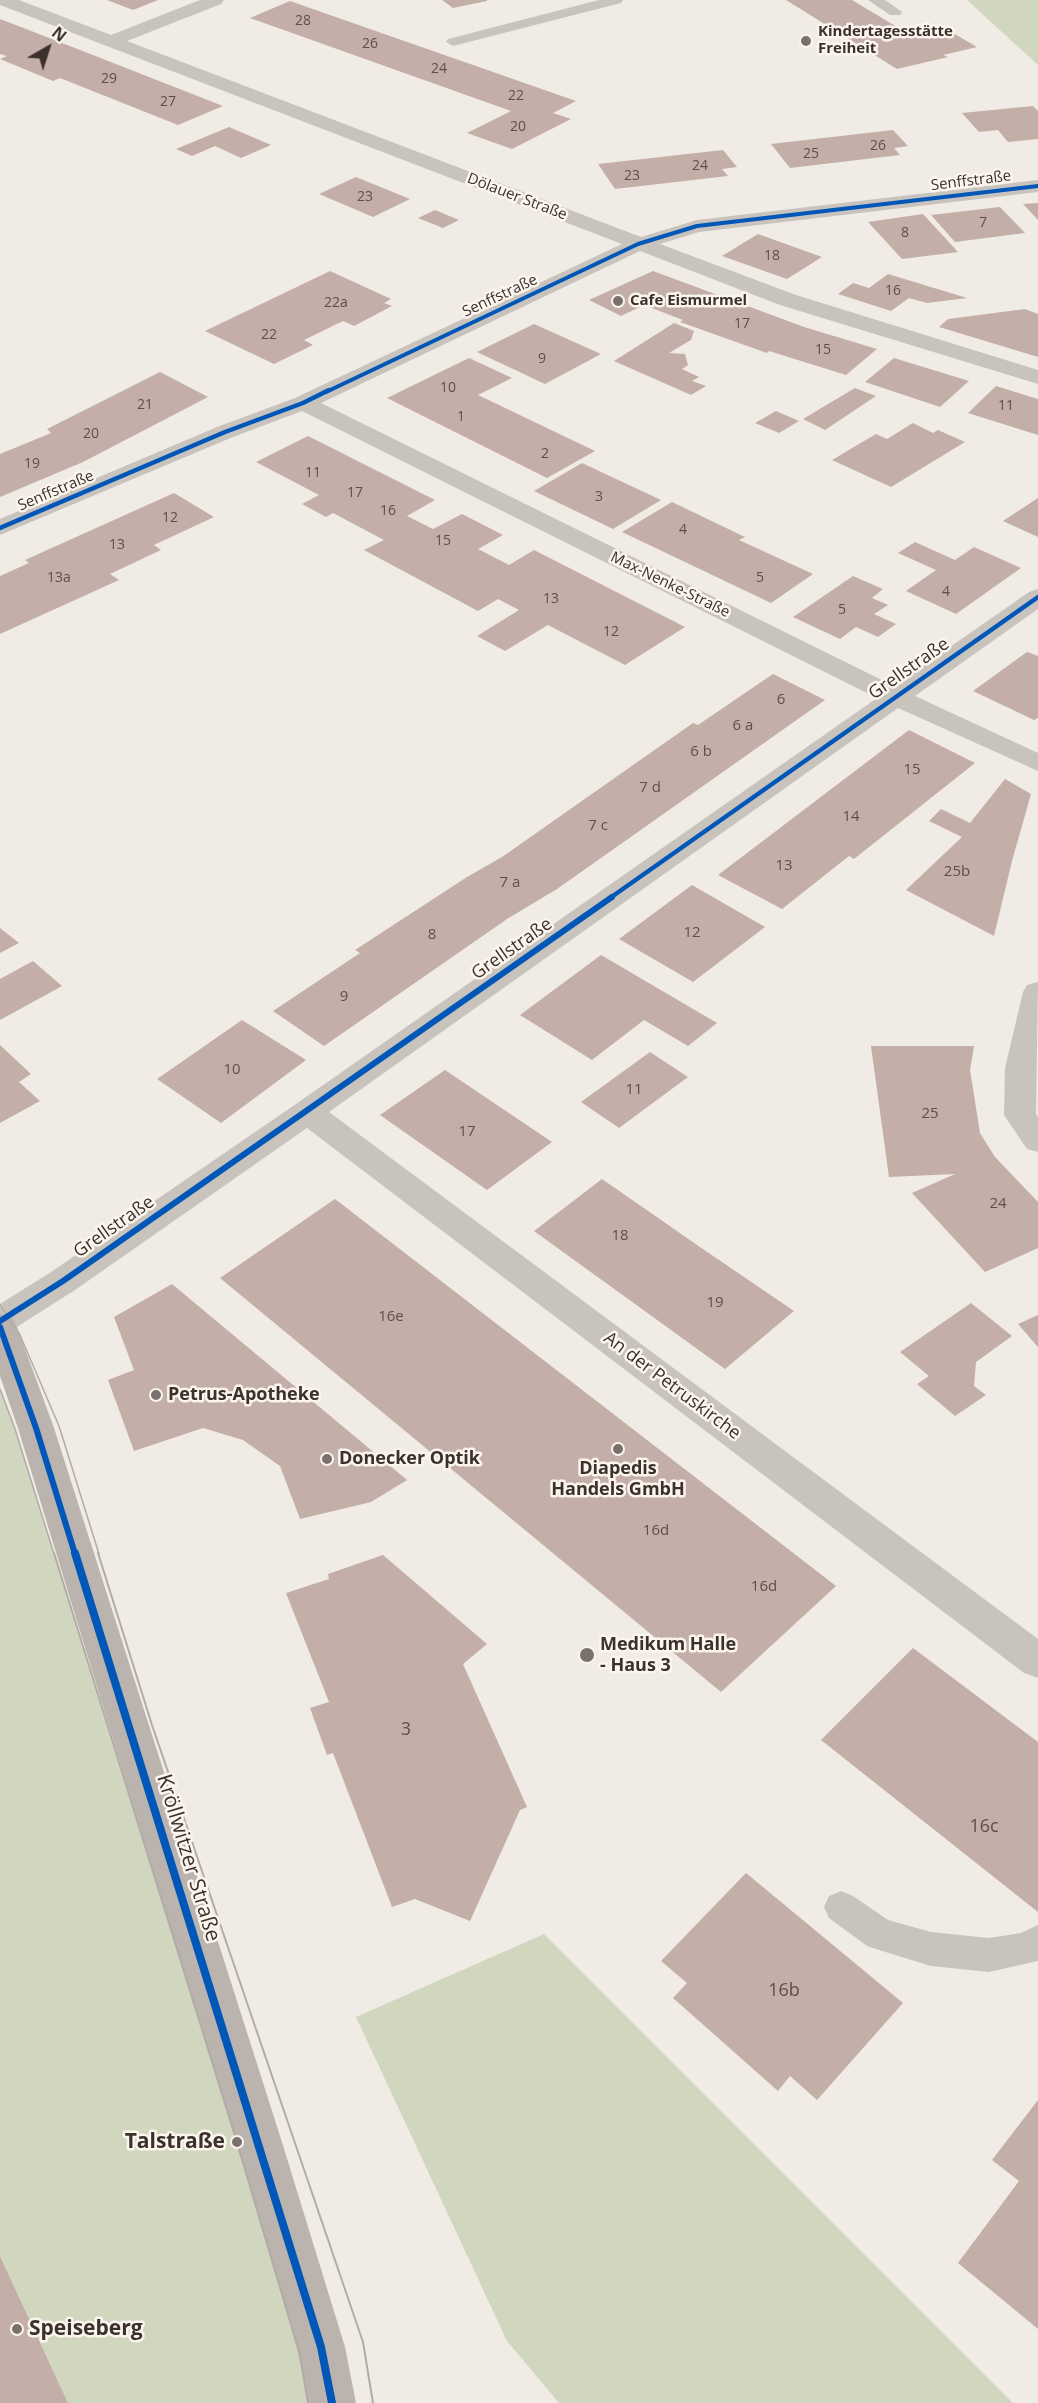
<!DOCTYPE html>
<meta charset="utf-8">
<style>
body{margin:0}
#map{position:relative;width:1038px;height:2403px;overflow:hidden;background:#f0ebe5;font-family:"Open Sans",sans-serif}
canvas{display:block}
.north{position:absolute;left:18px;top:18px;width:60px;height:60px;-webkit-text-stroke:4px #fbf5ee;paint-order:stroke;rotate:39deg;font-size:16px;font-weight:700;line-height:24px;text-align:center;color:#3b302b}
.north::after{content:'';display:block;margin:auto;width:21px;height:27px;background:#3b302b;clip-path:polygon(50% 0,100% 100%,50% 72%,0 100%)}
</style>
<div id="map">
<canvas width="1038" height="2403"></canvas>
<div class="north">N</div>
</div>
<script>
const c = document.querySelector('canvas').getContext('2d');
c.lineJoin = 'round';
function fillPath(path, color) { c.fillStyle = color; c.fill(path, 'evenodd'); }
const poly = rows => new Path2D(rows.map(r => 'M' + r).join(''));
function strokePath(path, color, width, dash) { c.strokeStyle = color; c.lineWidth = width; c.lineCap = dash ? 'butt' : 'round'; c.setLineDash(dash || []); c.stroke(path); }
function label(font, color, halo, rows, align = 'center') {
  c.font = font + ' "Open Sans",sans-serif'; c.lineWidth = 5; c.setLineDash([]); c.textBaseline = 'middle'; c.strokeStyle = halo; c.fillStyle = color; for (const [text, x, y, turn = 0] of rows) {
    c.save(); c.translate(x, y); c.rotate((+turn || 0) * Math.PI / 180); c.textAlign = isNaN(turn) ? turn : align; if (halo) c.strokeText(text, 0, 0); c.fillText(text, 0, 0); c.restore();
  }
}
const green = poly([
 [967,0,1038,0,1038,65],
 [0,1389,15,1429,237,2142,300,2354,308,2403,68,2403,0,2256],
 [544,1934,1013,2403,559,2403,507,2341,356,2017]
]);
const building = poly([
 [107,0,158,0,133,10],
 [442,0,487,0,487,1,453,8],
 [786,0,852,0,907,33,941,26,977,47,943,55,948,57,897,69],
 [290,1,576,101,553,113,571,119,512,149,467,133,511,111,250,18],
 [0,19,52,39,223,106,178,125,60,78,53,81,0,59,7,56,0,54],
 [1033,106,1038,111,1038,139,1008,142,998,130,979,132,962,113],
 [229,127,271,145,241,158,215,146,192,156,176,149],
 [893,130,908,146,894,148,900,155,790,168,771,144],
 [723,150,737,167,722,169,728,176,615,189,598,164],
 [356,177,410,199,373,217,319,194],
 [1038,203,1038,220,1023,204],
 [1000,207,1025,233,955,242,931,215],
 [435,210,459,220,443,228,418,218],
 [923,214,958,252,902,259,868,222],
 [758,234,822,257,787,279,722,256],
 [330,271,391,299,384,303,392,306,354,326,343,321,304,340,313,345,274,364,205,331],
 [653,271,804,327,877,349,846,375,769,351,767,353,680,322,683,320,644,305,621,316,589,300],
 [888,274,967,298,927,303,909,298,891,311,838,294,853,283,869,288],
 [1025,309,1038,314,1038,357,939,327,948,319],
 [674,323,694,331,691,340,669,353,685,354,688,365,682,369,699,377,692,381,706,386,691,395,614,361],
 [534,324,601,354,545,384,477,352],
 [469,358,512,378,478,395,595,451,547,478,387,398],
 [894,358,969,381,940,407,865,382],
 [160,372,208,397,83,462,0,497,0,454,51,433,47,429],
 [996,386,1038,399,1038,435,968,413],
 [855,388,876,396,825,430,803,419],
 [776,411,799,421,779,433,755,423],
 [913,423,933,433,938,430,965,442,891,487,832,460,876,434,887,439],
 [308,436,435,500,407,516,433,529,462,514,503,535,478,549,509,565,534,550,685,627,625,665,548,625,505,651,477,636,519,610,498,599,478,611,364,550,384,540,333,513,326,517,302,504,319,495,256,462],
 [582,463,661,500,613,529,534,491],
 [174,493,214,517,154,545,161,550,110,574,119,580,0,634,0,576,29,563,25,560],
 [1038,498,1038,537,1003,521],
 [672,502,745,537,739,540,813,574,771,603,622,532],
 [915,542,955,560,974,547,1021,568,956,614,906,591,936,570,898,553],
 [853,576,883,589,872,598,888,605,874,614,896,624,878,637,856,627,840,639,793,617],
 [1027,652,1038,656,1038,718,1034,720,973,691],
 [773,674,825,700,557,889,507,919,324,1046,273,1011,360,953,355,950,467,877,502,857,693,723,698,725],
 [909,730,975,763,854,859,849,856,782,909,718,875],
 [1005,779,1031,794,1012,861,994,936,906,890,962,837,929,821,941,809,970,823],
 [692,885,765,927,693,982,619,939],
 [0,928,19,943,0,953],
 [601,955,717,1023,688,1046,644,1020,592,1060,520,1015],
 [33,961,62,986,0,1020,0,979],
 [242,1020,306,1060,221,1123,157,1079],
 [0,1045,31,1074,19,1082,40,1101,0,1123],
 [871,1046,974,1046,970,1070,980,1133,995,1157,1038,1202,1038,1248,985,1272,912,1193,955,1174,889,1177],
 [650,1052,688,1077,619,1128,581,1102],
 [445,1070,552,1142,487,1190,380,1115],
 [602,1179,700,1247,794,1311,725,1369,534,1231],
 [335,1199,836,1586,721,1692,220,1278],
 [172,1284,407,1480,371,1502,300,1519,280,1466,243,1440,203,1428,134,1451,108,1380,134,1370,114,1317],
 [971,1303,1012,1336,976,1362,974,1386,986,1395,955,1416,917,1384,929,1376,900,1352],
 [1038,1315,1038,1347,1018,1324],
 [383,1555,487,1644,463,1664,527,1807,520,1810,470,1921,415,1899,392,1907,333,1753,327,1755,310,1708,329,1702,286,1593,329,1579,328,1574],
 [913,1648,1038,1742,1038,1912,821,1740],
 [746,1873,903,2003,817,2100,790,2076,778,2091,673,1998,687,1983,661,1961],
 [1038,2100,1038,2329,958,2263,1019,2181,992,2160],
 [0,2256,68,2403,0,2403]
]);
const service = poly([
 [599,0,623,0,621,3,453,46,446,42,448,39,599,0],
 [868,0,885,0,902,12,900,15,890,15,868,0],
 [841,1891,853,1896,888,1920,931,1932,989,1938,1021,1933,1038,1925,1038,1961,989,1972,931,1966,879,1950,867,1946,829,1918,824,1907,829,1896,841,1891]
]);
const minor = poly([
 [0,0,19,0,111,35,200,0,224,0,221,4,127,41,641,237,697,220,1038,180,1038,192,699,232,660,244,796,295,1038,370,1038,384,780,305,640,251,321,403,894,686,1029,592,1038,589,1038,609,915,696,1038,753,1038,771,898,708,329,1112,1038,1639,1038,1678,1024,1673,307,1128,75,1290,12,1330,0,1334,0,1304,51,1272,296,1104,877,698,302,411,233,437,0,535,0,519,217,427,295,398,622,244,0,5,0,0],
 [1038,982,1036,1114,1038,1117,1038,1152,1027,1149,1004,1115,1005,1068,1023,992,1027,985,1038,982]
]);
const secondary = poly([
 [0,1314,12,1318,17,1327,54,1428,281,2139,345,2347,356,2403,308,2403,297,2347,235,2139,18,1428,0,1376,0,1314]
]);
const tramFar1 = poly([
 [0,1305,20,1335,59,1426,99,1554],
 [0,1389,15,1429,54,1554]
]);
const tram = poly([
 [54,1553,237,2142,300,2355,308,2403],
 [98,1553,152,1725,363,2342,373,2403]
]);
const cyclewayFar3 = poly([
 [326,392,638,244,697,226,1038,186]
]);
const cyclewayFar2 = poly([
 [0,528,225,432,303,403,329,390],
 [610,898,1038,597]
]);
const cyclewayFar1 = poly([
 [0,1321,63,1281,612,897],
 [0,1327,36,1428,75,1554]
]);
const cycleway = poly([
 [75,1553,321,2347,332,2403]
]);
const markers = [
 [806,41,6,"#7a716c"],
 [618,301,6,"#7a716c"],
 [156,1395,6,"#7a716c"],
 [618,1449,6,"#7a716c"],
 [327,1459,6,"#7a716c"],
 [587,1655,8,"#7a716c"],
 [237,2142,6,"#7a716c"],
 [17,2329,6,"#7a716c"]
];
const farNumbernames = [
 ["28",303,21],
 ["26",370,44],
 ["24",439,69],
 ["29",109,79],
 ["22",516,96],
 ["27",168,102],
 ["20",518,127],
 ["26",878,146],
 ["25",811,154],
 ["24",700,166],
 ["23",632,176],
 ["23",365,197],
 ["7",983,223],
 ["8",905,233],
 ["18",772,256],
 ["16",893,291],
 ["22a",336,303],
 ["17",742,324],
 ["22",269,335],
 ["15",823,350],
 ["9",542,359],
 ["10",448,388],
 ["21",145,405],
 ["11",1006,406],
 ["1",461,417],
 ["20",91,434],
 ["2",545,454],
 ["19",32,464],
 ["11",313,473],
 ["17",355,493],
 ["3",599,497],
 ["16",388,511],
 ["12",170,518],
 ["4",683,530],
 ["15",443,541],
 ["13",117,545],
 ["13a",59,578],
 ["5",760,578],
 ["4",946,592],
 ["13",551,599],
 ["5",842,610],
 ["12",611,632]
];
const farPoinames = [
 ["Kindertagesstätte",818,32],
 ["Freiheit",818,49],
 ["Cafe Eismurmel",630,301]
];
const farStreetnames = [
 ["Senffstraße",971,181,-7],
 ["Dölauer Straße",517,197,21],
 ["Senffstraße",500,296,-25],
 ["Senffstraße",56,491,-23],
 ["Max-Nenke-Straße",670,585,26]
];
const numberNames = [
 ["6",781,700],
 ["6 a",743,726],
 ["6 b",701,752],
 ["15",912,770],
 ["7 d",650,788],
 ["14",851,817],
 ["7 c",598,826],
 ["13",784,866],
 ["25b",957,872],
 ["7 a",510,883],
 ["12",692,933],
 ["8",432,935],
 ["9",344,997],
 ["10",232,1070],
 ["11",634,1090],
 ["25",930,1114],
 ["17",467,1132],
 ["24",998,1204],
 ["18",620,1236],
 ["19",715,1303],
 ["16e",391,1317],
 ["16d",656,1531],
 ["16d",764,1587]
];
const streetNames = [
 ["Grellstraße",909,669,-35],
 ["Grellstraße",512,949,-35],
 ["Grellstraße",114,1227,-35],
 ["An der Petruskirche",672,1386,37]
];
const poiNames = [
 ["Petrus-Apotheke",168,1395],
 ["Donecker Optik",339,1459],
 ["Diapedis",618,1469,"center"],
 ["Handels GmbH",618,1490,"center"],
 ["Medikum Halle",600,1645],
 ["- Haus 3",600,1666]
];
const nearNumbernames = [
 ["3",406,1730],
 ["16c",984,1827],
 ["16b",784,1991]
];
const nearStreetnames = [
 ["Kröllwitzer Straße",188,1858,73]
];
const nearPoinames = [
 ["Talstraße",225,2142],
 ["Speiseberg",29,2329,"left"]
];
fillPath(green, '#d1d6bf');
fillPath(building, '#c3afa7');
fillPath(service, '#c9c3be');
fillPath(minor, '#c9c3be');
fillPath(secondary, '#bab3ae');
strokePath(tramFar1, '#b1aca8', 1.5);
strokePath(tram, '#b1aca8', 2);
strokePath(cyclewayFar3, '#0057b8', 4);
strokePath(cyclewayFar2, '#0057b8', 4.5);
strokePath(cyclewayFar1, '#0057b8', 6);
strokePath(cycleway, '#0057b8', 8);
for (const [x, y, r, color] of markers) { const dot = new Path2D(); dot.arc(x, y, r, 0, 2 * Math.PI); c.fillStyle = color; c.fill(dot); strokePath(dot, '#fbf5ee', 2); }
label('14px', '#5d504a', null, farNumbernames);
label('bold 15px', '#3b302b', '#fbf5ee', farPoinames, 'left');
label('15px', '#3b302b', '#fbf5ee', farStreetnames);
label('15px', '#5d504a', null, numberNames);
label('18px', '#3b302b', '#fbf5ee', streetNames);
label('bold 18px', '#3b302b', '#fbf5ee', poiNames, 'left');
label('18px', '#5d504a', null, nearNumbernames);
label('21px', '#3b302b', '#fbf5ee', nearStreetnames);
label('bold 21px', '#3b302b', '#fbf5ee', nearPoinames, 'right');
</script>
